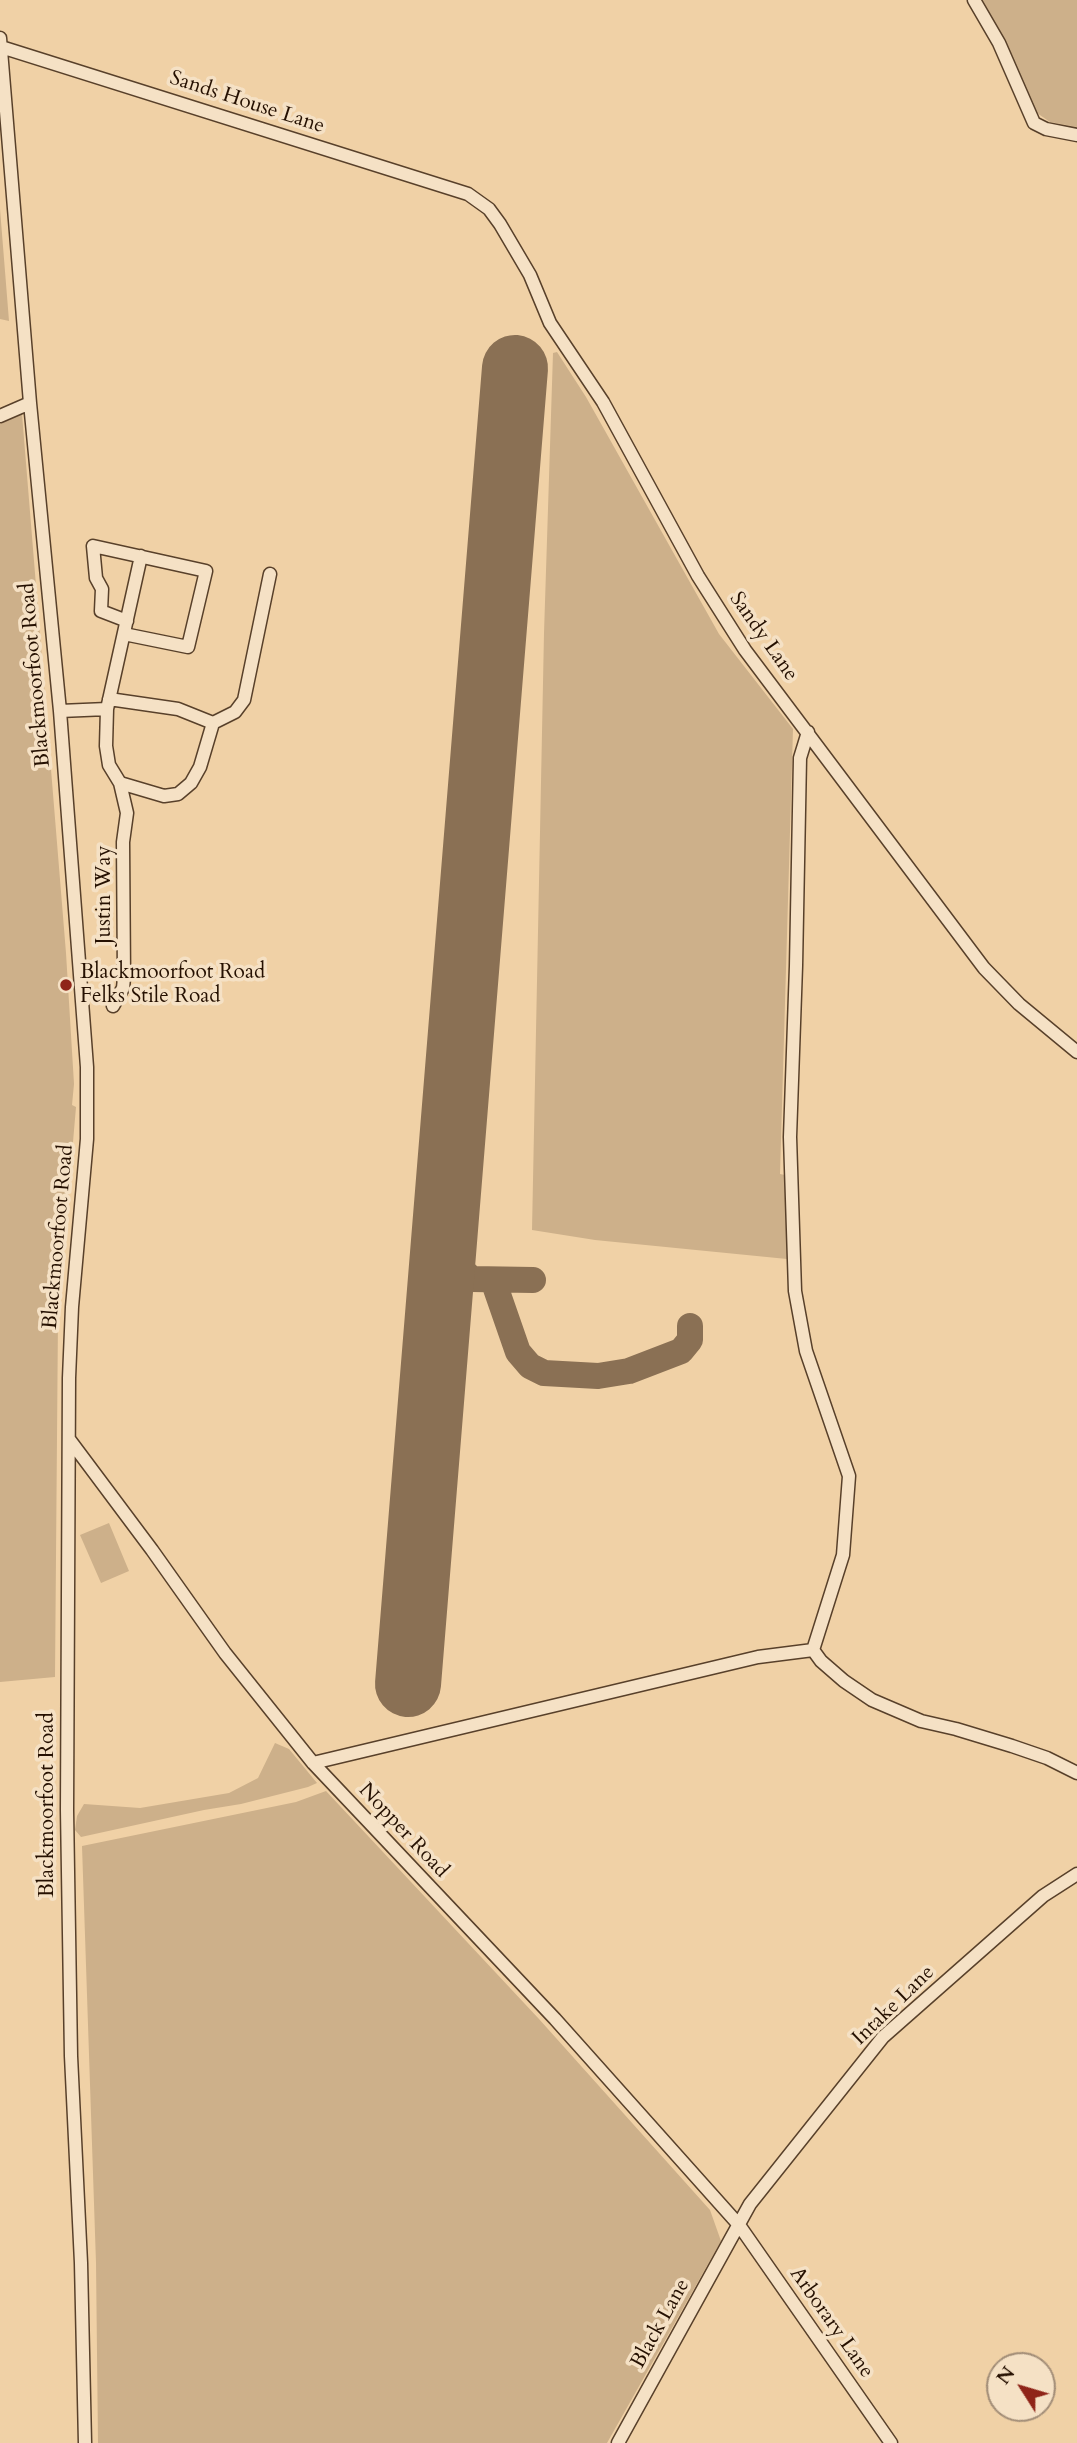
<!DOCTYPE html>
<style>
body{margin:0}
#map{position:relative;width:1077px;height:2443px;overflow:hidden;background:#f0d1a6;font-family:Cardo,serif}
canvas{display:block}
.north{position:absolute;left:986px;top:2352px;width:70px;height:70px;box-sizing:border-box;background:#f5e1c5;border:2px solid #a28d77;border-radius:50%;rotate:307deg;font-size:19px;font-weight:700;line-height:28px;text-align:center;color:#251001}
.north::after{content:'';display:block;margin:auto;width:24px;height:32px;background:#8f2418;clip-path:polygon(50% 0,100% 100%,50% 72%,0 100%)}
</style>
<div id="map">
<canvas width="1077" height="2443"></canvas>
<div class="north">N</div>
</div>
<script>
const c = document.querySelector('canvas').getContext('2d');
c.lineJoin = 'round';
function fillPath(path, color) { c.fillStyle = color; c.fill(path, 'evenodd'); }
const poly = rows => new Path2D(rows.map(r => 'M' + r).join(''));
function strokePath(path, color, width, dash) { c.strokeStyle = color; c.lineWidth = width; c.lineCap = dash ? 'butt' : 'round'; c.setLineDash(dash || []); c.stroke(path); }
function label(font, color, halo, rows, align = 'center') {
  c.font = font + ' Cardo,serif'; c.lineWidth = 7; c.setLineDash([]); c.textBaseline = 'middle'; c.strokeStyle = halo; c.fillStyle = color; for (const [text, x, y, turn = 0] of rows) {
    c.save(); c.translate(x, y); c.rotate((+turn || 0) * Math.PI / 180); c.textAlign = isNaN(turn) ? turn : align; if (halo) c.strokeText(text, 0, 0); c.fillText(text, 0, 0); c.restore();
  }
}
const green = poly([
 [982,0,1077,0,1077,127,1050,122,1037,113],
 [0,209,9,321,0,319],
 [557,352,586,397,719,634,793,729,780,1174,785,1175,787,1259,595,1240,532,1230,544,633,553,353],
 [22,414,66,953,74,1084,72,1105,76,1107,58,1317,55,1677,0,1682,0,424],
 [109,1523,129,1571,101,1583,80,1535],
 [275,1743,289,1749,317,1783,308,1787,241,1804,204,1810,81,1837,75,1830,77,1816,84,1804,140,1808,229,1793,258,1778],
 [326,1791,539,2019,710,2210,721,2241,607,2443,98,2443,96,2263,82,1846,296,1802]
]);
const taxiway = poly([
 [446,1228,461,1269,472,1279,533,1280],
 [493,1280,518,1352,530,1366,544,1373,598,1376,629,1371,681,1351,690,1340,690,1326]
]);
const runway = poly([
 [408,1684,515,368]
]);
const minor = poly([
 [974,0,999,43,1034,123,1046,129,1077,135],
 [0,38,30,403,60,711,87,1067,87,1139,72,1307,69,1378,67,1810,71,2056,81,2263,85,2443],
 [1,47,468,194,489,209,500,224,530,275,550,323,603,402,698,576,745,650,984,968,1019,1004,1077,1052],
 [0,416,30,403],
 [124,634,188,647,206,571,93,546,96,578,102,589,101,611,127,621],
 [109,699,178,709,213,723],
 [60,711,107,709],
 [213,723,235,712,244,700,270,574],
 [808,732,800,758,796,966,790,1137,795,1291,806,1351,849,1476,843,1555,813,1650],
 [120,783,164,796,178,794,191,783,200,767,213,723],
 [113,1006,123,988,124,978,123,842,127,813,120,783,109,765,106,746,107,709,141,556],
 [69,1439,152,1550,225,1653,313,1763,555,2019,739,2225,891,2443],
 [813,1650,821,1661,844,1681,872,1700,921,1721,956,1729,1012,1746,1047,1758,1077,1773],
 [313,1763,758,1657,813,1650],
 [618,2443,750,2204,883,2037,1043,1896,1077,1874]
]);
const markers = [
 [66,985,7,"#8f2418"]
];
const streetNames = [
 ["Sands House Lane",247,103,18],
 ["Sandy Lane",763,637,55],
 ["Blackmoorfoot Road",36,675,-95],
 ["Justin Way",105,895,-90],
 ["Blackmoorfoot Road",59,1237,-85],
 ["Blackmoorfoot Road",48,1805,-90],
 ["Nopper Road",403,1831,47],
 ["Intake Lane",894,2006,-44],
 ["Arborary Lane",831,2323,55],
 ["Black Lane",661,2324,-61]
];
const poiNames = [
 ["Blackmoorfoot Road",80,973],
 ["Felks Stile Road",80,997]
];
fillPath(green, '#cdb08a');
strokePath(taxiway, '#8a7054', 26);
strokePath(runway, '#8a7054', 66);
strokePath(minor, '#58402a', 15);
strokePath(minor, '#f5e1c5', 12);
for (const [x, y, r, color] of markers) { const dot = new Path2D(); dot.arc(x, y, r, 0, 2 * Math.PI); c.fillStyle = color; c.fill(dot); strokePath(dot, '#f5e1c5', 2.5); }
label('21px', '#251001', '#f5e1c5', streetNames);
label('21px', '#251001', '#f5e1c5', poiNames, 'left');
</script>
